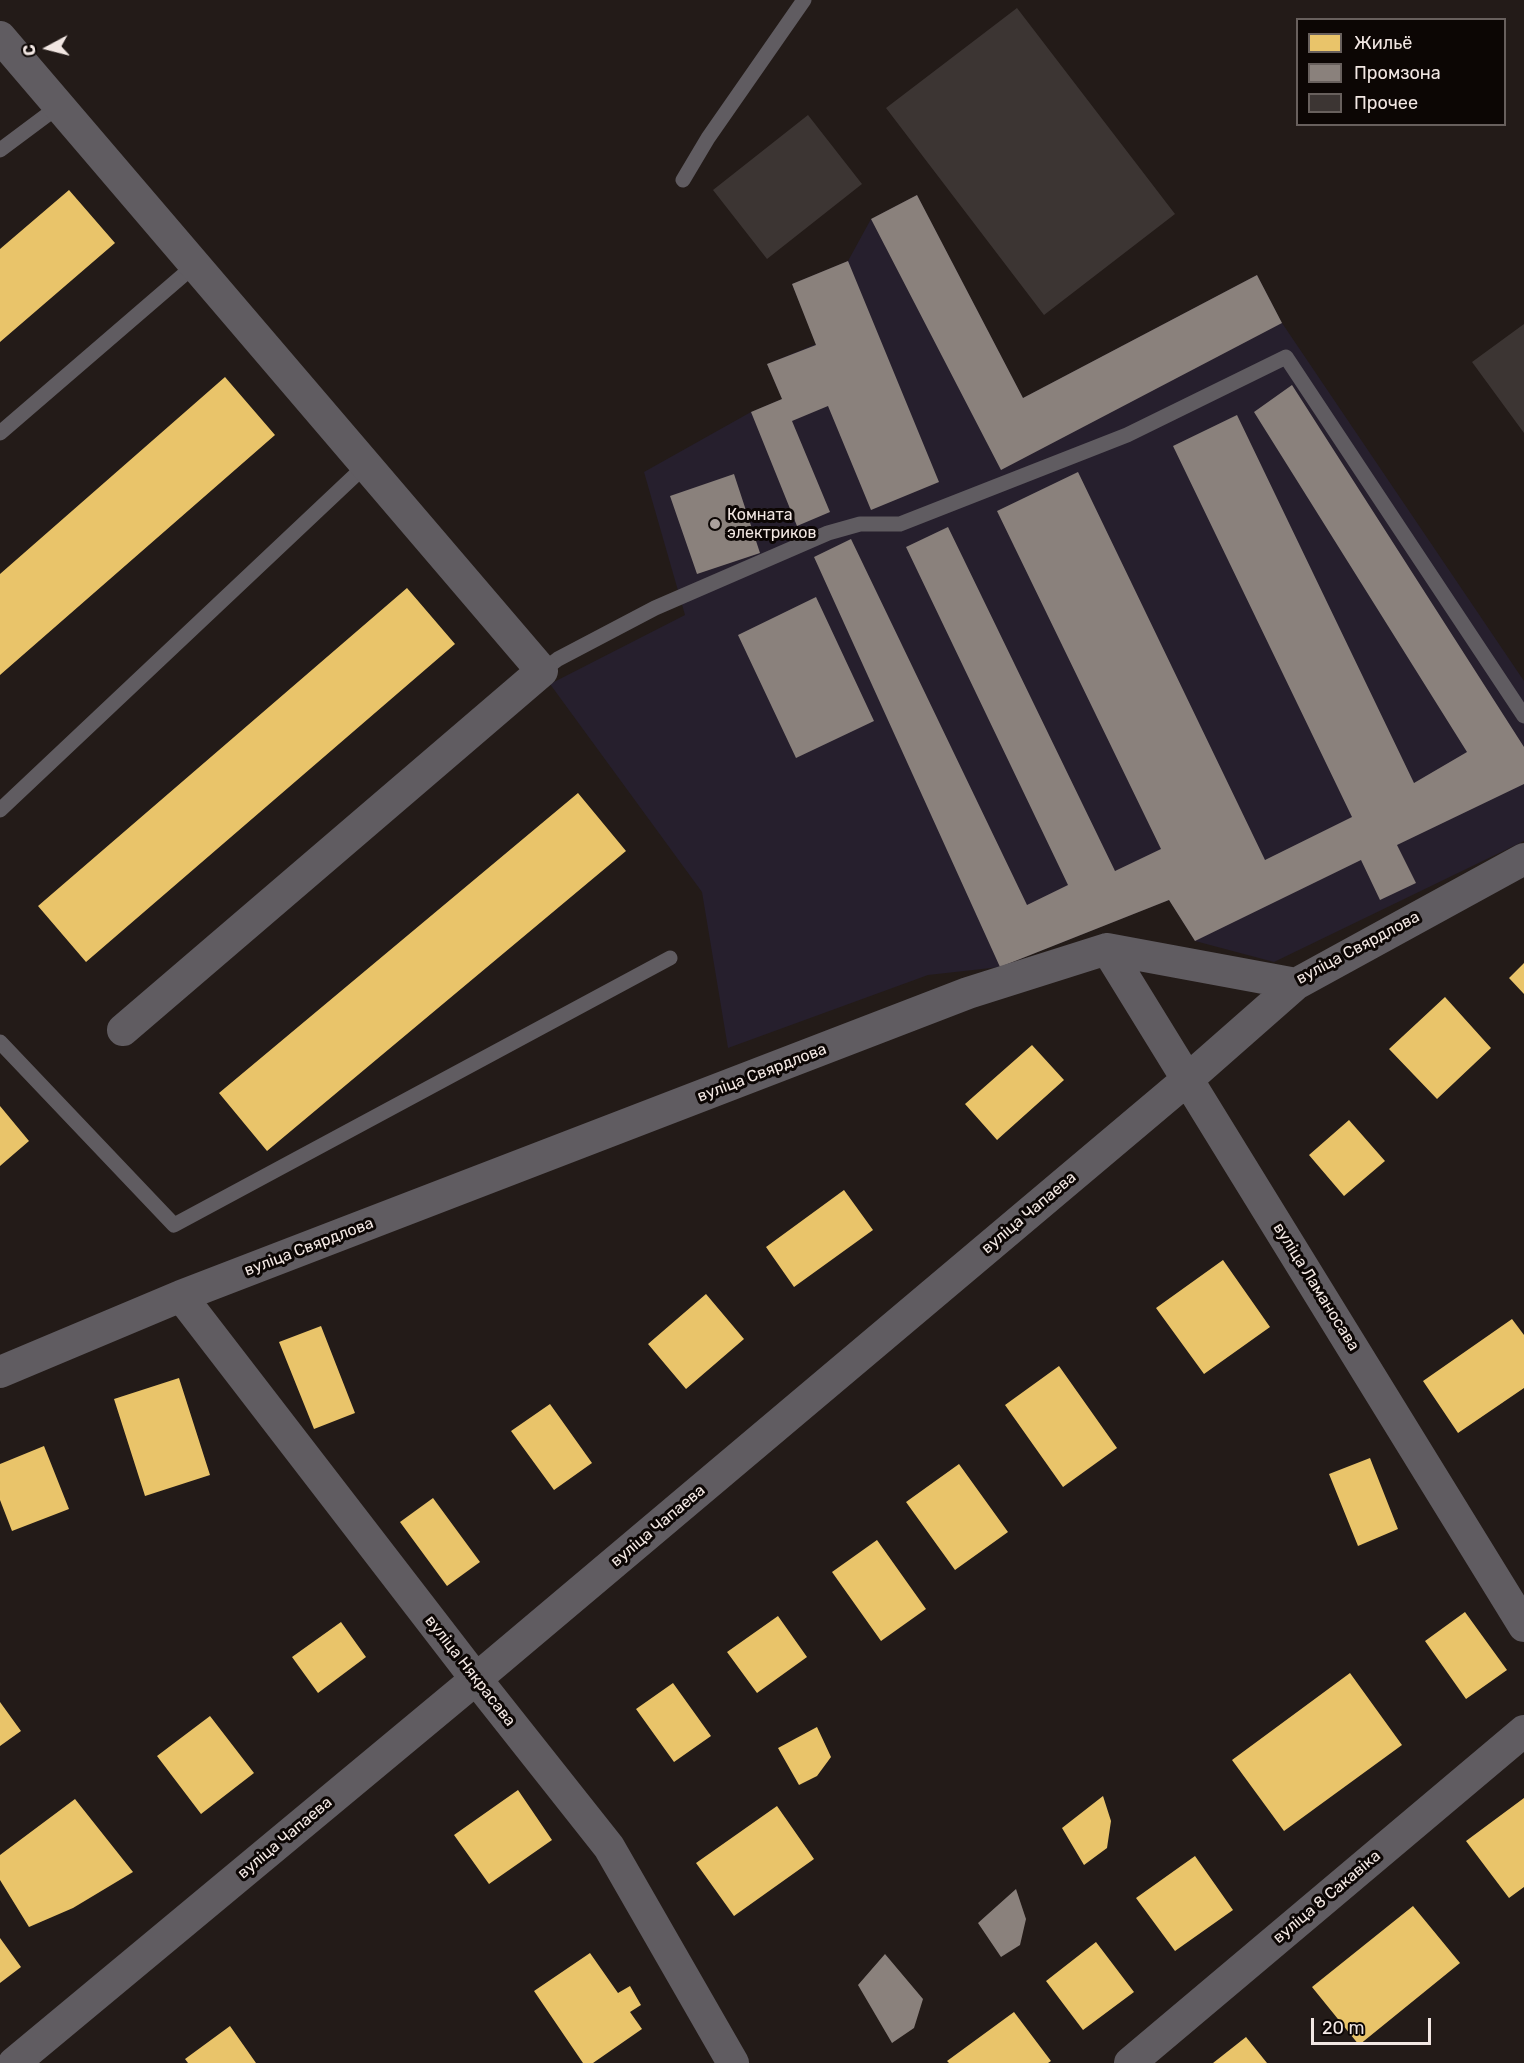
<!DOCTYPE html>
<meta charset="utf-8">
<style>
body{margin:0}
#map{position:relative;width:1524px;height:2063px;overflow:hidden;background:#231b18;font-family:Rubik,sans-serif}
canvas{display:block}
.legend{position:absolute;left:1296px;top:18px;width:210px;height:108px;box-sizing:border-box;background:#0c0604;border:2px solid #68605d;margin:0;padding:8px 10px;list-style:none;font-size:18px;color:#f2e7e3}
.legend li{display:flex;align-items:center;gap:12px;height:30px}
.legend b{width:30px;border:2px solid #68605d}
.north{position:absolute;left:18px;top:18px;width:60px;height:60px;-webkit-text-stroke:4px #0c0604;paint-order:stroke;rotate:263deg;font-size:16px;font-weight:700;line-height:24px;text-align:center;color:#f2e7e3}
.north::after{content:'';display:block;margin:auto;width:21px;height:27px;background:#f2e7e3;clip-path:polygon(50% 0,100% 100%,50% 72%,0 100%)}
.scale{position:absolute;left:1311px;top:2018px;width:120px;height:27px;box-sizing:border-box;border:3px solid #f2e7e3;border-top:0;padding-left:8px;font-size:18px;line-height:21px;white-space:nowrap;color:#f2e7e3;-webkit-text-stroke:4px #0c0604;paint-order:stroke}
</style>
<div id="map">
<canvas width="1524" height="2063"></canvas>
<ul class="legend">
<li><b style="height:16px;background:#e9c46a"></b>Жильё</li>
<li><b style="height:16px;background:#8a817c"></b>Промзона</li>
<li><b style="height:16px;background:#3c3533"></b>Прочее</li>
</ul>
<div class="north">С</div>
<div class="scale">20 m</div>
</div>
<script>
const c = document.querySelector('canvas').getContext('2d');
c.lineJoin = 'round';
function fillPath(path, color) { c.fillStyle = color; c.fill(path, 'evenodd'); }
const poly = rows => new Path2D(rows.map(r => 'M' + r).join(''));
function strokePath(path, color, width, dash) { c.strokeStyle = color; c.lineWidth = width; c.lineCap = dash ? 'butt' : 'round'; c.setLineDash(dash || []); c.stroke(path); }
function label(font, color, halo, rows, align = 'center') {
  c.font = font + ' Rubik,sans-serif'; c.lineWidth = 6; c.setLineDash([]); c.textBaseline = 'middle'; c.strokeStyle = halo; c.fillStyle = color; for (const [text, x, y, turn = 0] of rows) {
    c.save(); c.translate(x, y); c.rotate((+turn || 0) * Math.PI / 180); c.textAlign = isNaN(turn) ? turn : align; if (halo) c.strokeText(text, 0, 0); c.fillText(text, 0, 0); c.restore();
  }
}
const industrial = poly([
 [917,195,1023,398,1257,275,1282,323,1524,681,1524,841,1274,962,1195,941,1169,900,1000,967,928,975,728,1048,702,892,550,684,685,615,644,472,751,412,782,399,767,364,816,344,792,284,848,261,871,219]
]);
const homes = poly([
 [69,190,115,243,0,342,0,249],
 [225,377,275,435,0,675,0,574],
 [407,588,455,644,86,962,38,906],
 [578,793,626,851,267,1151,219,1093],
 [1524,963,1524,994,1509,978],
 [1445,997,1491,1048,1437,1099,1389,1049],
 [1032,1045,1064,1080,997,1140,965,1104],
 [0,1106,29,1141,0,1166],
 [1349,1120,1385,1161,1344,1196,1309,1155],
 [844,1190,873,1230,794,1287,766,1247],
 [1223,1260,1270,1327,1204,1374,1156,1308],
 [706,1294,744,1339,686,1389,648,1344],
 [1512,1319,1524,1335,1524,1388,1458,1433,1423,1381],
 [321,1326,355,1413,314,1429,279,1342],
 [1059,1366,1117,1448,1063,1487,1005,1405],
 [179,1378,210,1475,145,1496,114,1399],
 [550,1404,592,1463,554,1490,511,1431],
 [44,1446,69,1509,12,1531,0,1500,0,1464],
 [1370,1458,1398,1529,1358,1546,1329,1474],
 [959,1464,1008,1532,955,1570,906,1502],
 [433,1498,480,1562,447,1586,400,1522],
 [877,1540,926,1609,881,1641,832,1572],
 [1465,1612,1507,1670,1466,1699,1425,1641],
 [778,1616,807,1657,757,1693,727,1652],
 [341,1622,366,1657,318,1693,292,1657],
 [1350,1673,1402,1745,1284,1831,1232,1760],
 [673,1683,711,1736,674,1762,636,1709],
 [0,1702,21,1731,0,1746],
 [210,1716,254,1773,201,1814,157,1756],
 [817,1727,831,1757,817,1776,799,1785,778,1748],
 [518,1790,552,1840,489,1884,454,1835],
 [1103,1796,1111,1821,1107,1848,1084,1865,1062,1828],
 [1524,1798,1524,1887,1509,1898,1466,1841],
 [75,1799,133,1872,73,1908,29,1927,0,1880,0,1855],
 [777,1806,814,1859,734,1916,696,1863],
 [1195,1856,1233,1910,1175,1951,1136,1898],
 [1413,1906,1460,1963,1359,2045,1312,1987],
 [0,1938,21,1967,0,1983],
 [1096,1942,1134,1992,1083,2030,1046,1981],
 [590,1953,618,1993,630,1986,641,2005,630,2012,642,2029,593,2063,583,2063,534,1991],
 [1014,2012,1051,2061,1048,2063,949,2063,947,2061],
 [230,2026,256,2063,188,2063,185,2059],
 [1246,2037,1267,2063,1213,2063]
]);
const industry = poly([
 [917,195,1023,398,1257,275,1282,323,1001,470,871,219],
 [848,261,939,482,871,510,828,406,792,421,830,512,797,526,751,412,782,399,767,364,816,345,792,284],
 [1292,385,1524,747,1524,784,1397,845,1416,883,1380,900,1361,860,1195,941,1169,900,1000,967,814,557,851,539,1027,905,1068,885,906,547,948,527,1115,871,1161,849,997,511,1078,472,1265,860,1352,817,1173,446,1237,415,1414,783,1467,752,1254,412],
 [734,474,760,553,697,574,670,496],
 [816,597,874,721,796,758,738,635],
 [1016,1889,1026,1919,1020,1945,1001,1957,978,1923],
 [885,1954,923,1999,914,2028,892,2043,858,1985]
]);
const building = poly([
 [1017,8,1175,214,1044,315,886,108],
 [808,115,862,184,767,259,713,190],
 [1524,324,1524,433,1472,362]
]);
const service = poly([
 [0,150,59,106],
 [683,180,708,138,804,0],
 [0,433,195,265],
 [542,671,558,659,655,608,828,533,860,524,900,524,1127,435,1286,357,1524,716],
 [0,810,366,465],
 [0,1042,174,1225,670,958]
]);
const minor = poly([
 [0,37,542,671,123,1030],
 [1107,949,1524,1626],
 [181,1296,476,1679,609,1847,733,2063],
 [0,1372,181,1296,968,993,1107,949,1296,984,1524,859],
 [14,2063,476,1679,1188,1079,1296,984],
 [1130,2063,1524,1731]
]);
const markers = [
 [715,524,6,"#aaa09c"]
];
const poiNames = [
 ["Комната",727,515],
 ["электриков",727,533]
];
const streetNames = [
 ["вуліца Свярдлова",1358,948,-28],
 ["вуліца Свярдлова",762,1073,-21],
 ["вуліца Чапаева",1029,1213,-40],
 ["вуліца Свярдлова",309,1247,-21],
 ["вуліца Ламаносава",1316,1287,58],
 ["вуліца Чапаева",658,1526,-40],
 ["вуліца Някрасава",470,1671,52],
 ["вуліца Чапаева",285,1838,-40],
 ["вуліца 8 Сакавіка",1327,1897,-40]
];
fillPath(industrial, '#261f2d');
fillPath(homes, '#e9c46a');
fillPath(industry, '#8a817c');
fillPath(building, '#3c3533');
strokePath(service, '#605c61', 15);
strokePath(minor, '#605c61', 32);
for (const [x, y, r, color] of markers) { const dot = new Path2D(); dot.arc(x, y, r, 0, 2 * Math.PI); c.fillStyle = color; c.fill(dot); strokePath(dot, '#0c0604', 2); }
label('16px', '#f2e7e3', '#0c0604', poiNames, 'left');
label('16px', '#f2e7e3', '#0c0604', streetNames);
</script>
